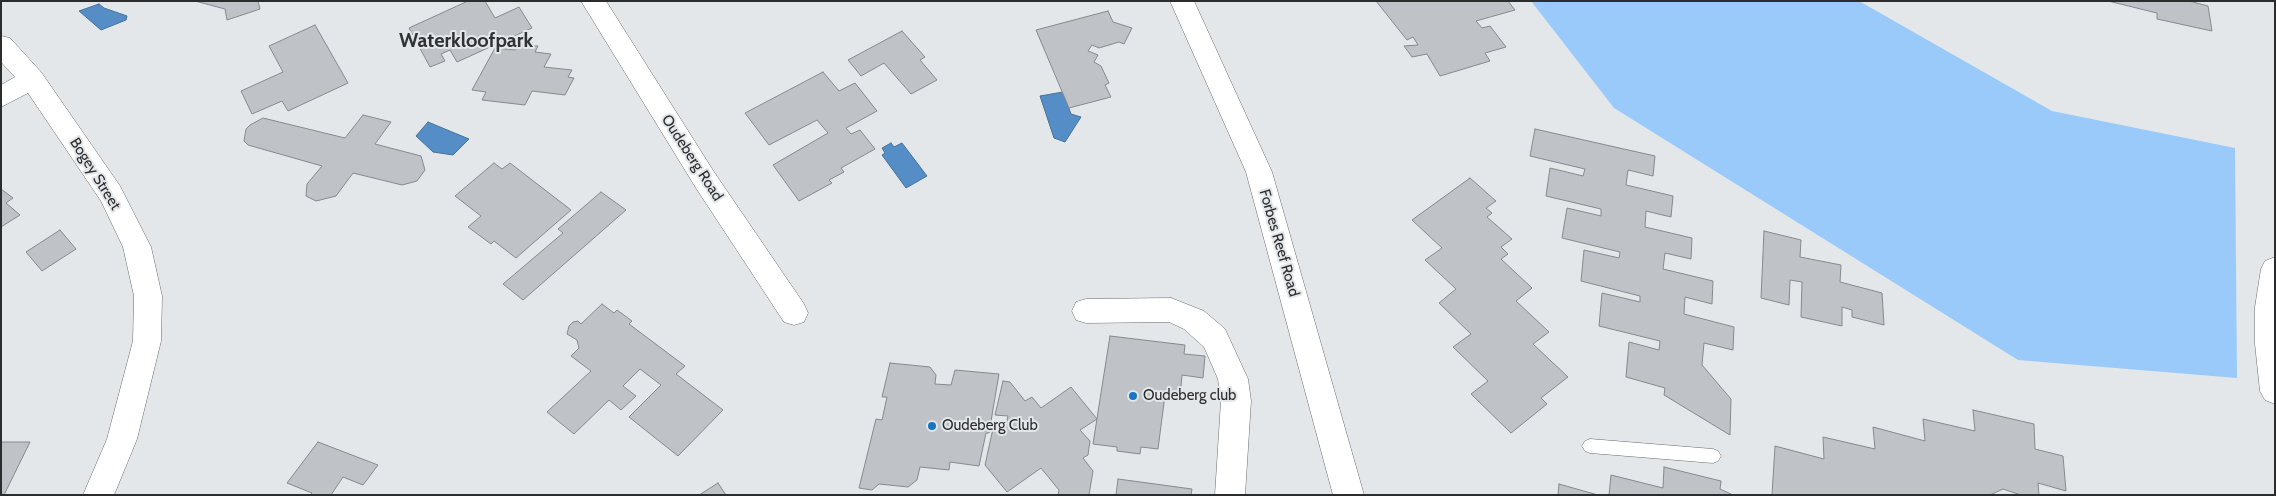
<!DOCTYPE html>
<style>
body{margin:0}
#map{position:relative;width:2276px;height:496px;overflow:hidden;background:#e4e7ea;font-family:Cabin,sans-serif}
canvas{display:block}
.frame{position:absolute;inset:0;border:2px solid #2b2c2d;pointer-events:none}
</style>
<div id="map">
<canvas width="2276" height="496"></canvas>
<div class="frame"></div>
</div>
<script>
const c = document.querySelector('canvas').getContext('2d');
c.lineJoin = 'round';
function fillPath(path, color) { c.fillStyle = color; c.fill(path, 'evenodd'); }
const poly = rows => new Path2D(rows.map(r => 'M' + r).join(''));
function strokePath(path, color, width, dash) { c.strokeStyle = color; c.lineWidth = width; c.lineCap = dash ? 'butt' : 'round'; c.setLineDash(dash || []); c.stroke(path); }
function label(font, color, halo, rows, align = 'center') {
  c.font = font + ' Cabin,sans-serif'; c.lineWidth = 4; c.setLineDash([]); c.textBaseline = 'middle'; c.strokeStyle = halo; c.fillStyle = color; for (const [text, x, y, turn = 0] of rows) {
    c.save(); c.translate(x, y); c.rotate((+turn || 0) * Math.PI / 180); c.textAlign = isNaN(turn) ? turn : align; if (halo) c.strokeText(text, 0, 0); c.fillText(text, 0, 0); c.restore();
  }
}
const green = poly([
 [1531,1,1859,1,2052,111,2235,148,2237,378,2018,360,1614,108]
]);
const water = poly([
 [99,4,104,8,127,16,126,20,101,30,79,11,99,4],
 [1063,92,1071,114,1081,117,1065,142,1054,138,1040,96,1063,92],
 [428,122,469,139,453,155,433,152,416,136,428,122],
 [891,143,894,147,902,143,927,176,906,188,882,155,885,153,882,148,891,143]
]);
const building = poly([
 [195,1,258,1,260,9,227,20,225,9,195,1],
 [468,1,485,1,495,18,519,7,532,28,457,62,450,50,441,54,445,61,430,67,409,28,468,1],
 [1376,1,1508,1,1515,10,1476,21,1482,28,1490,26,1506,47,1485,53,1490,61,1440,76,1427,54,1412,57,1404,46,1418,45,1413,37,1407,40,1376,1],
 [2108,1,2189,1,2208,6,2212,31,2157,19,2157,13,2108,1],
 [1108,11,1113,22,1132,28,1124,44,1119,42,1099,48,1092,45,1088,51,1098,55,1094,62,1101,66,1109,83,1105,85,1111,97,1069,108,1036,30,1108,11],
 [315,25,348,83,288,111,282,101,252,114,241,91,283,72,269,46,315,25],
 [902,31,925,57,920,60,937,80,911,94,884,63,861,76,848,60,902,31],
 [531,41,534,46,538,46,535,52,551,54,544,67,572,70,568,77,574,78,565,95,532,91,525,105,482,100,486,92,472,90,495,48,515,50,518,44,523,45,531,41],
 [823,72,839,91,855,83,877,111,846,128,851,134,860,130,875,149,841,168,844,172,829,180,832,183,799,201,773,165,828,133,817,120,769,145,745,113,823,72],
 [363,115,391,122,375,144,421,156,425,170,417,181,402,185,353,173,336,196,316,201,306,196,307,184,322,166,248,145,244,141,246,129,250,125,263,118,345,138,363,115],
 [1535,129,1655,156,1653,176,1628,170,1626,185,1673,196,1671,217,1646,211,1645,227,1692,238,1691,259,1665,253,1663,269,1713,281,1712,304,1685,297,1684,314,1734,327,1733,350,1704,343,1702,365,1731,399,1730,435,1664,395,1665,388,1626,377,1629,342,1659,350,1660,341,1599,326,1602,293,1640,302,1640,296,1581,281,1584,250,1619,258,1620,252,1562,238,1567,208,1601,216,1601,209,1546,196,1550,168,1583,176,1585,169,1530,156,1535,129],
 [494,163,502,169,510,163,571,210,516,258,494,241,491,244,468,227,481,216,455,196,494,163],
 [1470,178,1496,201,1486,208,1492,213,1487,217,1512,239,1501,247,1508,254,1501,259,1532,288,1516,301,1549,332,1533,344,1568,377,1541,398,1547,404,1511,433,1471,394,1488,381,1453,347,1471,334,1439,303,1456,289,1425,260,1442,248,1412,220,1470,178],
 [1,189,13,198,6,203,20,215,1,227,1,189],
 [601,192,626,210,523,300,503,284,563,233,558,229,601,192],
 [60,230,76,249,42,271,26,252,60,230],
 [1764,231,1801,240,1800,257,1841,265,1840,282,1882,293,1884,325,1852,317,1852,310,1842,307,1842,326,1801,317,1802,282,1790,280,1789,305,1761,298,1764,231],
 [602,304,614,313,617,310,632,321,629,324,685,366,676,374,723,410,678,456,629,417,661,385,640,369,623,386,636,396,621,410,609,400,574,434,547,412,591,371,571,356,579,348,577,340,567,334,569,326,573,322,578,321,581,324,602,304],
 [1110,336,1185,345,1184,354,1205,356,1203,378,1182,375,1180,397,1165,395,1158,449,1141,447,1140,454,1117,451,1117,447,1093,444,1110,336],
 [890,363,930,367,936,375,935,384,951,385,955,370,999,374,989,433,986,433,979,466,950,462,949,470,920,467,917,480,908,487,879,484,872,490,859,488,876,419,882,420,887,397,882,397,890,363],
 [1003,381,1010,382,1025,401,1032,397,1041,408,1071,387,1097,419,1080,430,1090,441,1088,455,1083,458,1093,471,1089,495,1058,495,1059,490,1041,468,1007,492,985,465,994,424,1006,425,1008,416,995,415,1003,381],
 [1973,410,2034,424,2035,449,2063,456,2066,491,2038,483,2039,495,2021,495,2003,489,1990,495,1772,495,1775,446,1824,459,1823,437,1875,449,1873,427,1925,441,1923,419,1975,431,1973,410],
 [1,442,30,442,4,495,1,495,1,442],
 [318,442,378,465,363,485,343,477,331,495,310,495,312,493,287,483,318,442],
 [1664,467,1721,481,1720,489,1733,495,1609,495,1611,475,1663,488,1664,467],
 [1118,479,1192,489,1191,495,1116,495,1118,479],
 [718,483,726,495,699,495,718,483],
 [1559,484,1598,495,1558,495,1559,484]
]);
const service = poly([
 [1590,439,1713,449,1718,451,1721,456,1718,461,1713,463,1590,453,1585,451,1582,446,1585,441,1590,439]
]);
const minor = poly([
 [581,1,606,1,714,172,804,304,808,313,804,322,794,325,784,322,696,188,581,1],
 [1170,1,1194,1,1272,172,1364,495,1333,495,1246,172,1170,1],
 [1,36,10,38,41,72,120,186,151,247,162,296,161,341,137,439,114,495,83,495,107,439,133,341,134,296,123,247,101,201,28,93,1,107,1,85,15,77,1,62,1,36],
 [2275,257,2275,404,2265,400,2260,391,2255,344,2255,307,2261,269,2265,261,2275,257],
 [1171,298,1204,311,1225,329,1248,379,1251,401,1245,495,1215,495,1221,401,1218,379,1204,347,1184,329,1169,322,1086,323,1076,320,1072,311,1076,302,1086,299,1171,298]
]);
const markers = [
 [1133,396,5,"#1775c1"],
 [932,426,5,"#1775c1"]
];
const streetNames = [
 ["Oudeberg Road",692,158,57],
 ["Bogey Street",95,174,58],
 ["Forbes Reef Road",1279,243,74]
];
const poiNames = [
 ["Oudeberg club",1143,396],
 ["Oudeberg Club",942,426]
];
const districtNames = [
 ["Waterkloofpark",466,41]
];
fillPath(green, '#9acafa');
fillPath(water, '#558ec6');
strokePath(water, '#487198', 1);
fillPath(building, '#bfc2c6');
strokePath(building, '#86898c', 1);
strokePath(service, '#686b6e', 1);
strokePath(minor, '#686b6e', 1);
fillPath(service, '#fff');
fillPath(minor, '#fff');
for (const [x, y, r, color] of markers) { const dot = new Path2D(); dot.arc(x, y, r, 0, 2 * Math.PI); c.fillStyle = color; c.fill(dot); strokePath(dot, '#e4e7ea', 2); }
label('15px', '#2b2c2d', '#e4e7ea', streetNames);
label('15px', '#2b2c2d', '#e4e7ea', poiNames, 'left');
label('bold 20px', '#303235', '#e4e7ea', districtNames);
</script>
